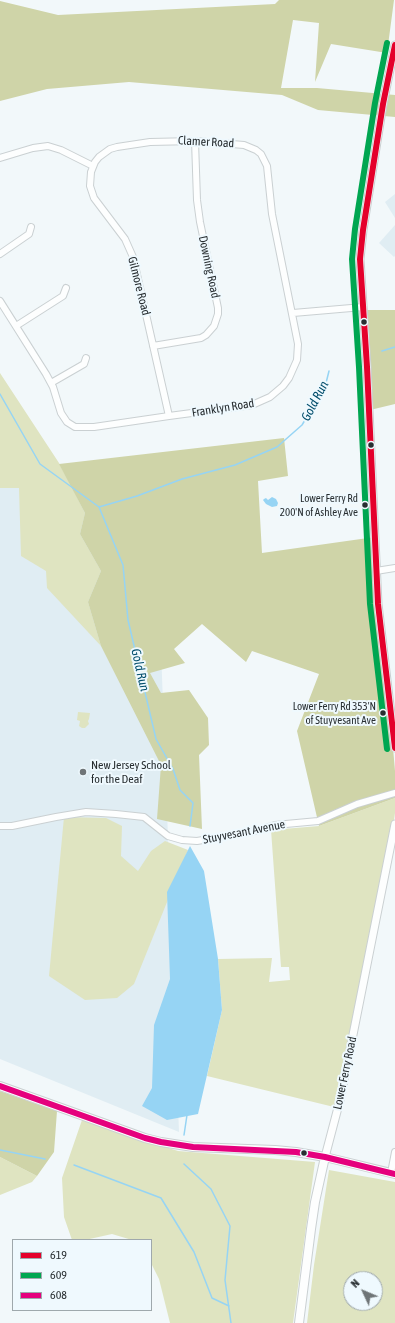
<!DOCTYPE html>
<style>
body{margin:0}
#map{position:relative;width:395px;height:1323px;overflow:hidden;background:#f2f8fa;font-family:"Asap Condensed",sans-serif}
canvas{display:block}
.legend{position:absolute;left:12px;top:1239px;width:140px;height:72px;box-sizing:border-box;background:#eff9fe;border:1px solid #9fa8ac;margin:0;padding:5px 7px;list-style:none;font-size:12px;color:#282e31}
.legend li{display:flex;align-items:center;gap:8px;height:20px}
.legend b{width:20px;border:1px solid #9fa8ac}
.north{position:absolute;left:343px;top:1271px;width:40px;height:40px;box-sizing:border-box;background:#eff9fe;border:1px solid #9fa8ac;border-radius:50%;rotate:314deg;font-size:11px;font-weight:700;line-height:16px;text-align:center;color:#282e31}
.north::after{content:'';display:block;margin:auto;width:14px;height:18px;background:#6f7577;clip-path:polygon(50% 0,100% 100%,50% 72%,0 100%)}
</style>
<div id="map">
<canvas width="395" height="1323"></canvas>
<ul class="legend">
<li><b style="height:5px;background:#e4002b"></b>619</li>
<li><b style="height:5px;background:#00a651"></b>609</li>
<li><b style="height:5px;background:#e5007d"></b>608</li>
</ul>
<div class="north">N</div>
</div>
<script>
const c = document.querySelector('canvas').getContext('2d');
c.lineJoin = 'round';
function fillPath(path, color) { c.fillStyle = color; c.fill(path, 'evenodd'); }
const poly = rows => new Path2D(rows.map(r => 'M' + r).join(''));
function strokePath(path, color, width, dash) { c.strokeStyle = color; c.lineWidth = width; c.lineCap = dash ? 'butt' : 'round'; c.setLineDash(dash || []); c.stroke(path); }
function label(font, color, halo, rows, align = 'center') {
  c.font = font + ' "Asap Condensed",sans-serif'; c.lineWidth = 4; c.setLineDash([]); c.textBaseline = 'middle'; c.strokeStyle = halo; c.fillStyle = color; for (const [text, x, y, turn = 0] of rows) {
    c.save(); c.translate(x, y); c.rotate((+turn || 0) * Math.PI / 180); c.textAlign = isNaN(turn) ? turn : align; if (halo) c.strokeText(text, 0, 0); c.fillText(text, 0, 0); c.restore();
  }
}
const built = poly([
 [395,194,395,218,385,202],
 [395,225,395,256,394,257,379,243],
 [154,462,179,1132,0,1059,0,484]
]);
const green = poly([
 [0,373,59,463,85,513,80,534,101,571,88,602,101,646,47,588,46,571,21,556,19,488,0,488],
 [78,712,90,713,89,719,88,721,89,724,85,728,82,728,79,726,80,721,77,720],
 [395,798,395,813,386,875,334,1107,207,1076,222,1010,218,959,272,958,269,982,290,980,289,967,281,967,271,830,319,826],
 [64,817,106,818,122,826,121,856,138,871,151,851,165,841,188,850,134,984,117,998,85,1000,49,976],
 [82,1120,178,1151,315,1162,293,1323,170,1323,159,1279,151,1263,151,1240,132,1240,112,1234,85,1240,72,1240,64,1217,62,1178],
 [0,1158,0,1157,37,1176,32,1182,0,1195],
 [329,1170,395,1182,395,1323,307,1323,314,1265],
 [351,1279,375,1279,375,1303,351,1303]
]);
const forest = poly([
 [279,0,394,0,387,53,331,44,315,82,319,23,293,20,281,88,317,88,395,95,395,117,318,110,282,95,129,82,47,89,0,101,0,1,58,15,275,4],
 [362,310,395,310,395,404,370,410],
 [284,438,288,476,258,481,262,553,375,537,395,771,395,798,319,826,297,731,319,674,252,651,246,662,202,624,174,649,185,663,150,673,161,693,189,690,208,718,209,745,199,755,202,829,157,819,161,765,101,646,88,602,101,571,80,534,85,513,59,464],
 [0,1091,57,1111,54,1152,37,1176,0,1157]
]);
const water = poly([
 [272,497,276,499,278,503,277,506,272,507,266,504,263,500,264,499,266,498,268,500],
 [190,846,204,871,218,959,222,1010,198,1114,167,1120,142,1106,152,1088,154,1025,170,979,167,892]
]);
const stream = poly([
 [382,351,395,347],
 [0,394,40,464,99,507,123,565,128,620,156,739,173,769,180,790,193,803,190,826],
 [99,507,137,496,182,479,235,465,277,447,302,425,325,387,329,371],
 [184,1135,187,1115],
 [0,1150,45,1159],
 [184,1164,211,1189,230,1226,225,1280,231,1323],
 [74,1165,161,1198,194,1252,212,1298,229,1306]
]);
const minor = poly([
 [0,158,33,148,48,146,61,150,93,166],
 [0,254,29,234,31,227],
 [0,301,46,374,53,387,61,413,67,422,75,427,94,427,169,416,252,405,270,397,283,386,289,378,297,360,298,344,272,214,267,166,261,154,256,150,244,145,195,141,150,142,117,147,110,149,99,157,95,162,91,172,90,186,94,198,125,239,133,257,169,416],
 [293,313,363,307],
 [16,326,63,296,66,288],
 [153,346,201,338,206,335,214,326,218,314,218,308,200,222,197,200,195,141],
 [51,383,84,364,86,358],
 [376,571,395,568],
 [0,826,12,826,56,817,86,812,116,814,144,817,168,836,182,840,197,841,255,831,275,825,318,821,357,804,395,793],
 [391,1173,395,1152]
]);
const tertiary = poly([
 [395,45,383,104,363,230,360,259,367,367,378,604,395,748],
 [325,1157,340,1100,395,824]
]);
const secondary = poly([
 [0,1086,145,1138,161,1142,193,1147,275,1150,296,1152,325,1157,395,1174],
 [299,1323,311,1229,315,1202,325,1157]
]);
const bus1 = poly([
 [395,45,383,104,363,230,360,259,367,367,378,604,395,748]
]);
const bus2 = poly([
 [387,749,370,604,359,367,352,259,355,229,375,103,387,43]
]);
const bus3 = poly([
 [0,1086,145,1138,161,1142,193,1147,296,1152,325,1157,395,1174]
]);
const markers = [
 [364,322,3.5,"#282e31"],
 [371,445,3.5,"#282e31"],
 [365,505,3.5,"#282e31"],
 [383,713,3.5,"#282e31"],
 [83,772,4,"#6f7577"],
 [304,1153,3.5,"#282e31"]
];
const busNames = [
 ["Lower Ferry Rd",358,499],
 ["200'N of Ashley Ave",358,513],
 ["Lower Ferry Rd 353'N",376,707],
 ["of Stuyvesant Ave",376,721]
];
const streetNames = [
 ["Clamer Road",206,142,3],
 ["Downing Road",209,267,78],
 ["Gilmore Road",139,286,76],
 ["Franklyn Road",223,408,-9],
 ["Stuyvesant Avenue",244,832,-11],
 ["Lower Ferry Road",345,1073,-78]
];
const poiNames = [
 ["New Jersey School",91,765],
 ["for the Deaf",91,779]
];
const waterNames = [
 ["Gold Run",315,401,-62],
 ["Gold Run",140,670,77]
];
fillPath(built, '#e0edf3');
fillPath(green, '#dfe4c1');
fillPath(forest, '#cfd4a8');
fillPath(water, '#96d4f4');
strokePath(stream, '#96d4f4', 1.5);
strokePath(minor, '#cad0d2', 8);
strokePath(tertiary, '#cad0d2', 9);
strokePath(secondary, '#cad0d2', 10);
strokePath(minor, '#fdfefe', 6);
strokePath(tertiary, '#fdfefe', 7);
strokePath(secondary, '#fdfefe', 8);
strokePath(bus1, '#e4002b', 6);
strokePath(bus2, '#00a651', 6);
strokePath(bus3, '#e5007d', 6);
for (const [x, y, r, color] of markers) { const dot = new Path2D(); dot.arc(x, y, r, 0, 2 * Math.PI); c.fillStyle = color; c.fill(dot); strokePath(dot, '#eff9fe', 1.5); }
label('11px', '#282e31', '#eff9fe', busNames, 'right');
label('12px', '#282e31', '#eff9fe', streetNames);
label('12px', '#282e31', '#eff9fe', poiNames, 'left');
label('italic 13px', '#034e6c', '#eff9fe', waterNames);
</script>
